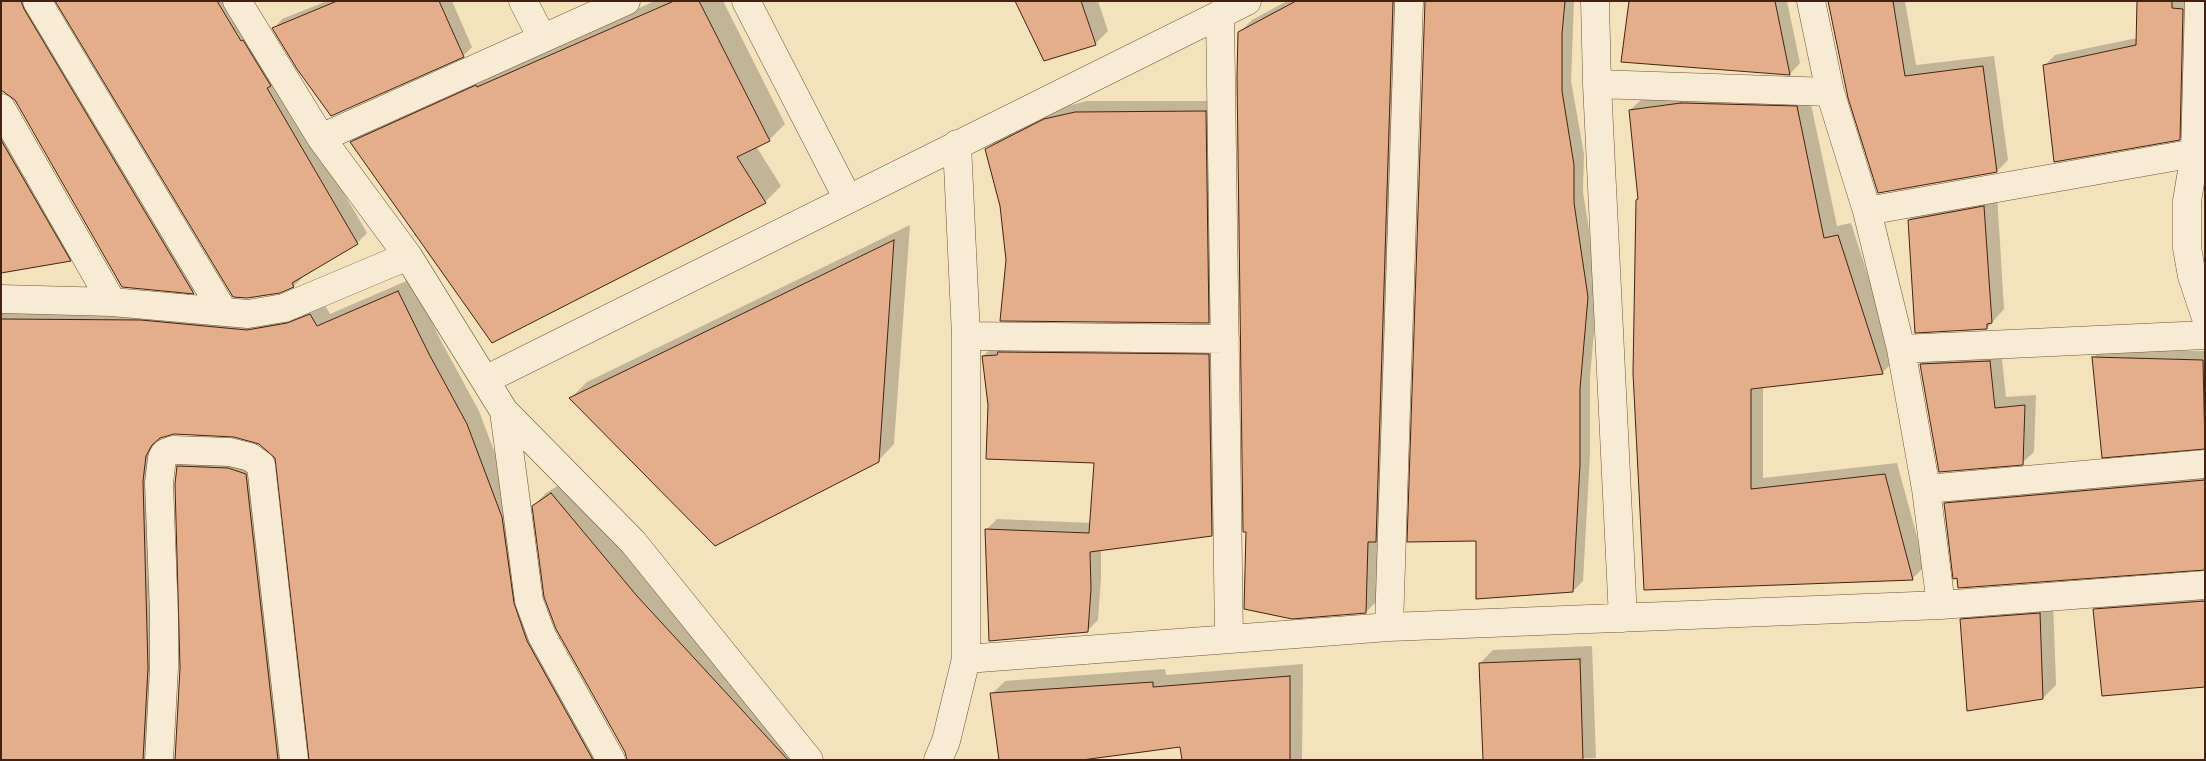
<!DOCTYPE html>
<style>
body{margin:0}
#map{position:relative;width:2206px;height:761px;overflow:hidden;background:#f3e2bc;font-family:"Libre Bodoni",serif}
canvas{display:block}
.frame{position:absolute;inset:0;border:2px solid #432213;pointer-events:none}
</style>
<div id="map">
<canvas width="2206" height="761"></canvas>
<div class="frame"></div>
</div>
<script>
const c = document.querySelector('canvas').getContext('2d');
c.lineJoin = 'round';
function fillPath(path, color) { c.fillStyle = color; c.fill(path, 'evenodd'); }
const poly = rows => new Path2D(rows.map(r => 'M' + r).join(''));
function strokePath(path, color, width, dash) { c.strokeStyle = color; c.lineWidth = width; c.lineCap = dash ? 'butt' : 'round'; c.setLineDash(dash || []); c.stroke(path); }
const shadow = poly([
 [1,1,35,1,204,283,194,292,122,286,16,99,9,93,1,91],
 [57,1,233,1,367,233,357,243,304,276,294,286,279,292],
 [327,1,452,1,472,47,463,56,274,28,282,19],
 [655,1,723,1,785,124,769,140,756,146,781,186,765,202,351,142,367,127],
 [1017,1,1098,1,1108,31,1095,44],
 [1287,1,1397,1,1378,600,1366,612,1248,530,1240,32,1252,20],
 [1430,1,1574,1,1571,81,1584,154,1583,192,1598,286,1590,378,1590,454,1583,581,1573,591,1477,540],
 [1631,1,1787,1,1800,63,1790,74],
 [1829,1,1905,1,1916,65,1994,56,2008,160,1997,171],
 [2138,1,2193,1,2189,128,2179,139,2045,65,2055,55,2137,38],
 [1809,95,1837,226,1851,223,1895,360,1882,373,1763,387,1763,478,1897,463,1925,566,1912,579,1646,589,1640,198,1630,110,1643,98],
 [1087,101,1216,101,1219,311,1208,322,1007,260,1002,205,987,149,998,138,1056,109],
 [1,113,80,250,70,260,1,272],
 [1997,194,2004,309,1987,328,1909,220,1922,207],
 [2205,203,2205,251,2204,246],
 [910,225,894,444,878,461,571,398,587,382],
 [411,279,441,341,479,411,514,504,526,590,614,760,311,760,278,463,271,452,255,441,231,435,173,433,161,437,159,442,162,760,1,760,1,307,323,302,330,314],
 [1219,344,1222,524,1211,535,1101,549,1101,578,1098,620,1087,631,986,530,997,519,1091,523,1096,461,989,405,983,356,994,346],
 [2102,349,2205,351,2205,447,2093,358],
 [2001,350,2006,397,2036,395,2034,452,2022,463,1921,364,1932,353],
 [191,454,256,459,297,760,176,760,181,669,178,466],
 [2205,472,2205,568,1945,504,1954,494],
 [564,482,649,583,811,760,628,760,534,506,546,493],
 [2205,593,2205,687,2094,610,2104,601],
 [2053,601,2056,685,2043,698,1961,620,1974,607],
 [1592,646,1596,758,1484,760,1480,663,1493,650],
 [1303,664,1302,760,1183,760,1181,746,992,694,1005,681,1165,669,1166,675]
]);
const building = poly([
 [1,1,21,1,24,9,194,294,122,287,15,100,1,90,1,1],
 [55,1,217,1,241,41,243,40,271,86,267,88,358,244,292,283,294,287,280,293,247,298,233,297,55,1],
 [337,1,439,1,464,57,331,116,297,69,272,28,337,1],
 [674,1,699,1,770,141,737,157,766,203,492,343,350,142,476,85,477,87,674,1],
 [1015,1,1081,1,1096,45,1044,61,1015,1],
 [1296,1,1393,1,1376,542,1368,542,1366,613,1292,619,1244,609,1246,532,1243,532,1237,77,1238,32,1296,1],
 [1425,1,1565,1,1562,34,1562,91,1574,165,1574,203,1588,297,1580,389,1580,465,1573,592,1476,599,1476,541,1407,542,1425,1],
 [1629,1,1775,1,1790,75,1621,62,1629,1],
 [1828,1,1893,1,1905,76,1983,66,1997,172,1878,193,1848,98,1828,1],
 [2137,1,2172,1,2172,8,2183,9,2180,140,2054,162,2043,65,2136,45,2137,1],
 [1681,103,1797,106,1824,238,1838,235,1883,374,1751,389,1751,489,1885,474,1913,580,1644,590,1633,373,1636,200,1638,199,1629,110,1681,103],
 [1206,111,1209,323,1000,321,1006,260,1000,206,985,149,1044,119,1075,112,1206,111],
 [1,140,71,261,1,273,1,140],
 [1984,206,1992,323,1987,324,1987,329,1915,333,1908,220,1984,206],
 [894,240,879,462,715,546,569,398,894,240],
 [398,291,429,354,467,424,502,517,514,603,527,641,593,760,309,760,275,458,259,444,234,437,174,434,160,438,152,445,146,456,143,481,148,668,143,760,1,760,1,319,141,320,247,330,287,323,310,314,317,326,398,291],
 [998,352,1209,354,1212,536,1090,552,1091,589,1088,632,989,641,985,529,1089,533,1094,463,986,459,988,405,982,356,997,355,998,352],
 [2092,357,2203,360,2205,449,2102,458,2092,357],
 [1990,361,1995,408,2025,405,2023,465,1939,472,1920,364,1990,361],
 [177,466,228,468,246,474,278,760,175,760,180,668,175,484,177,466],
 [2205,480,2205,570,1958,588,1957,578,1953,579,1944,503,2205,480],
 [551,493,637,596,788,760,627,760,625,752,556,629,544,597,532,506,551,493],
 [2205,601,2205,687,2102,696,2093,609,2205,601],
 [2040,613,2043,699,1967,711,1960,619,2040,613],
 [1580,659,1583,760,1483,760,1479,663,1580,659],
 [1290,676,1290,760,1182,760,1180,747,1082,760,999,760,990,693,1153,682,1153,687,1290,676]
]);
const street = poly([
 [37,1,223,311],
 [237,1,321,138,408,256,504,411,633,542,809,760],
 [523,1,542,38],
 [746,1,848,199],
 [1595,1,1597,84,1623,618],
 [2199,1,2195,153,2187,201,2187,248,2192,276,2205,315],
 [1220,14,1229,638],
 [1597,84,1830,92],
 [1,108,112,302],
 [321,138,626,1],
 [1867,211,2195,153],
 [1,299,112,302,248,314,284,308,408,256],
 [966,336,1225,339],
 [1901,349,2205,335],
 [485,380,1247,1],
 [504,411,529,601,542,636,611,760],
 [1926,489,2205,464],
 [1941,605,2205,585],
 [1389,627,1409,1],
 [966,659,1389,627,1941,605,1926,489,1901,349,1867,211,1830,92,1811,1],
 [159,760,164,668,164,614,159,483,162,458,165,453,173,450,230,452,250,457,261,465,294,760],
 [938,760,946,741,966,659,966,336,957,144]
]);
fillPath(shadow, '#0003');
fillPath(building, '#e3ae89');
strokePath(building, '#432213', 1);
strokePath(street, '#6f523d', 29);
strokePath(street, '#f7ecd3', 28);
</script>
